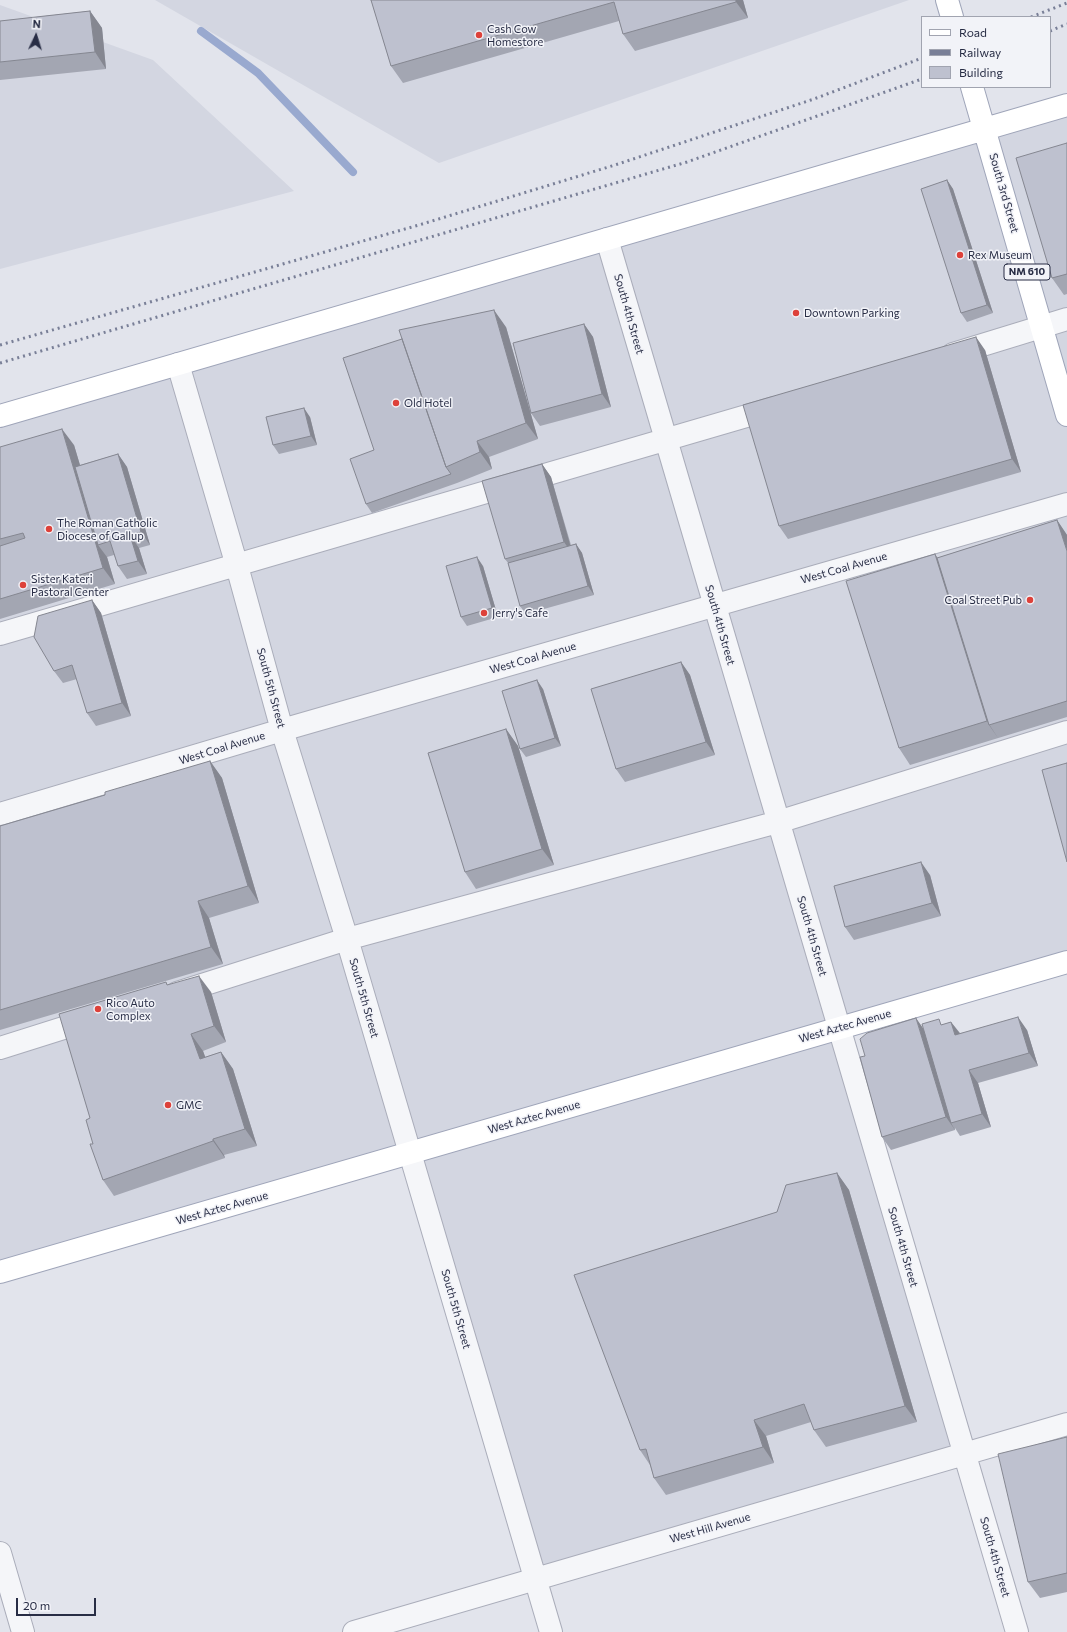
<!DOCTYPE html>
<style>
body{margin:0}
#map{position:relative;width:1067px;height:1632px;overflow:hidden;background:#e2e4ec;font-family:Commissioner,sans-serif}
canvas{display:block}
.legend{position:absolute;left:921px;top:16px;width:130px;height:72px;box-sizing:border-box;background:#f2f3f8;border:1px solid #a1a4b0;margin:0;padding:5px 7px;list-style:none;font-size:12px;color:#282d45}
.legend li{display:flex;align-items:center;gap:8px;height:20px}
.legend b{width:20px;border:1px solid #a1a4b0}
.north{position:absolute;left:16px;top:16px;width:40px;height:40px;-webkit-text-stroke:3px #f2f3f8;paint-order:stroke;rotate:4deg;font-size:11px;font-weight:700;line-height:16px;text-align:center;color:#282d45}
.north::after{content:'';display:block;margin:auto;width:14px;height:18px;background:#282d45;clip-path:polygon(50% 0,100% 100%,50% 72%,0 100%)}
.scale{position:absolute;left:16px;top:1598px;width:80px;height:18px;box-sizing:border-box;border:2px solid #282d45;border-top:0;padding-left:5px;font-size:12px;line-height:14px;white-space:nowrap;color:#282d45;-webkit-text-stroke:3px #f2f3f8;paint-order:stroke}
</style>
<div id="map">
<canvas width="1067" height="1632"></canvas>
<ul class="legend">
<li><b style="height:5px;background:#fff"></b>Road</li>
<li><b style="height:5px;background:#797f97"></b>Railway</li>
<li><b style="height:11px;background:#bec1cf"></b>Building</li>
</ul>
<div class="north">N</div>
<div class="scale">20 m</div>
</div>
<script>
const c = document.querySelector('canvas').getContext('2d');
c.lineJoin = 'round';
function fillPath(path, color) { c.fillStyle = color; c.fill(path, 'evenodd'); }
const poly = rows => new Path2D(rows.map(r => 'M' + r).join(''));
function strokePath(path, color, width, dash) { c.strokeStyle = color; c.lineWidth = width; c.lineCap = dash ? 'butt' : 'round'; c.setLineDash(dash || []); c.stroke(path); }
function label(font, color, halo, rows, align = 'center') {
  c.font = font + ' Commissioner,sans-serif'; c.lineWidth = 3; c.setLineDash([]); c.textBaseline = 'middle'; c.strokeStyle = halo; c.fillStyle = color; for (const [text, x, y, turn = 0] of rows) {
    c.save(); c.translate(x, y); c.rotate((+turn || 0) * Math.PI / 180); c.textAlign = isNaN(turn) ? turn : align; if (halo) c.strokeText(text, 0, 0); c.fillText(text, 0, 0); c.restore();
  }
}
const built = poly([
 [155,0,909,0,439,163],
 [0,5,153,60,294,191,0,269],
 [1067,105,1067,962,839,1028,964,1454,535,1579,410,1153,0,1272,0,416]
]);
const stream = poly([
 [201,31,258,73,353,172]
]);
const minor = poly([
 [607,239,1017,1632],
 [953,354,1067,319],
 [178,364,237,566,282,730,347,939,551,1632],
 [0,634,774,408],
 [0,814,282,730,1067,504],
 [177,993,347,939,778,822,1067,732],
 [0,1048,92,1019],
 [0,1553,23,1632],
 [354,1632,1067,1424]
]);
const major = poly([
 [947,0,952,17],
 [972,87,1067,415],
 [0,416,1067,105],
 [0,1272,1067,962]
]);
const rail = poly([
 [1031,17,1067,3],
 [1050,31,1067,24],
 [0,345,419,225,615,165,814,99,922,58],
 [0,363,687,162,922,79]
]);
const wall = poly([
 [371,0,743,0,748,18,635,51,623,34,619,21,403,83,391,66],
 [90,11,102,28,106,69,0,80,0,21],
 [1067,143,1067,294,1064,295,1052,278],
 [947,180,953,189,993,313,967,322,961,313],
 [584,324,593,337,611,407,540,426,531,413],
 [506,327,538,439,489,457,492,469,457,483,372,513,366,504,374,450],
 [985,350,1021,472,788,539,779,526],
 [310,417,317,445,279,454,273,445],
 [74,445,80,465,118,454,127,467,150,545,139,548,147,574,127,579,118,566,114,555,107,557,115,584,0,619,0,539],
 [542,464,551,477,571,545,576,544,582,553,594,595,526,614,520,606,508,563,505,559],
 [1057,520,1067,535,1067,717,910,765,899,748,937,558],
 [483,566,498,617,467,626,461,617],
 [92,600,101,613,131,716,96,726,87,713,77,679,63,683,54,671],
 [681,662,690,675,715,755,625,782,616,769],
 [543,689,561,746,526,757,520,749],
 [506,729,518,746,554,865,476,889,465,872],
 [210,761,222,778,259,903,209,918,223,964,0,1030,0,826,105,795],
 [930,875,941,916,854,940,845,927],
 [168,984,211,992,226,1042,203,1051,205,1057,221,1052,233,1069,257,1146,224,1155,225,1158,114,1196,103,1180,93,1144],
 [951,1022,960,1033,1027,1030,1038,1066,978,1083,991,1127,960,1136,955,1128,955,1130,891,1150,882,1137,865,1056,924,1030],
 [837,1173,849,1190,917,1422,826,1447,814,1430,811,1422,766,1436,774,1463,666,1495,654,1478,650,1465,640,1450,777,1212],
 [1067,1437,1067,1592,1040,1598,1028,1582]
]);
const shadedWall = poly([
 [736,0,743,0,748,18,736,2],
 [90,11,102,28,106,69,95,52],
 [947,180,953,189,993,313,987,305],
 [494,310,506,327,538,439,526,423],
 [584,324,593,337,611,407,602,394],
 [976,337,985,350,1021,472,1012,459],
 [304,408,310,417,317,445,311,436],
 [62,429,74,445,103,543,98,545,107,557,115,584,103,568],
 [477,441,489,457,492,469,480,452],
 [118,454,127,467,150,545,141,532],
 [542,464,551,477,573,555,564,542],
 [1057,520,1067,535,1067,551],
 [130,535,139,548,147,574,138,561],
 [576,544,582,553,594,595,588,586],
 [935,554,946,571,989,725,998,738,987,721],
 [477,557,483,566,498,617,492,608],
 [92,600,101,613,131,716,122,703],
 [681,662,690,675,715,755,706,742],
 [537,680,543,689,561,746,555,738],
 [506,729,518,746,554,865,542,849],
 [210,761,222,778,259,903,248,886],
 [921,862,930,875,941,916,932,903],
 [198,901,209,918,223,964,211,947],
 [199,976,211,992,226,1042,214,1026],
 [1018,1017,1027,1030,1038,1066,1029,1053],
 [916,1018,925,1031,951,1123,955,1130,946,1117],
 [951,1022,961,1035,955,1035],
 [191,1034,203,1051,212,1075,200,1059],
 [221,1052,233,1069,257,1146,245,1129],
 [969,1070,978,1083,991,1127,982,1114],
 [213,1139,224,1155,225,1158,213,1141],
 [837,1173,849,1190,917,1422,905,1406],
 [754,1420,766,1436,774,1463,763,1447]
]);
const building = poly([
 [371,0,736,0,736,2,623,34,614,2,391,66,371,0],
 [90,11,95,52,0,62,0,21,90,11],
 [1067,143,1067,274,1052,278,1016,158,1067,143],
 [947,180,987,305,961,313,921,189,947,180],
 [494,310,526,423,477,441,480,452,446,467,399,330,494,310],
 [584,324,602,394,531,413,513,343,584,324],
 [976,337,1012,459,779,526,743,405,976,337],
 [402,339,446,467,451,474,366,504,350,459,374,450,343,358,402,339],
 [304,408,311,436,273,445,266,417,304,408],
 [62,429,103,568,0,599,0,546,25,538,23,533,0,539,0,447,62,429],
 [118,454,141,532,130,535,138,561,118,566,110,541,98,545,75,467,118,454],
 [542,464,564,542,505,559,482,481,542,464],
 [1057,520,1067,551,1067,701,989,725,937,558,1057,520],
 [576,544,588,586,520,606,508,563,576,544],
 [935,554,987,721,899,748,846,581,935,554],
 [477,557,492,608,461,617,446,566,477,557],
 [92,600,122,703,87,713,72,665,54,671,34,637,38,616,92,600],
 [681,662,706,742,616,769,591,689,681,662],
 [537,680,555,738,520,749,502,691,537,680],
 [506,729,542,849,465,872,428,753,506,729],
 [210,761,248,886,198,901,211,947,0,1010,0,826,105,795,105,792,210,761],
 [1067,763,1067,862,1042,770,1067,763],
 [921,862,932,903,845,927,834,886,921,862],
 [199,976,214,1026,191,1034,200,1059,221,1052,245,1129,213,1139,213,1141,103,1180,90,1144,93,1144,86,1120,90,1118,59,1014,166,982,167,985,199,976],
 [1018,1017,1029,1053,969,1070,982,1114,951,1123,922,1024,939,1019,941,1025,951,1022,955,1035,1018,1017],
 [916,1018,946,1117,882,1137,860,1057,865,1056,860,1039,867,1033,916,1018],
 [837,1173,905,1406,814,1430,804,1404,754,1420,763,1447,654,1478,646,1449,640,1450,574,1275,777,1212,786,1185,837,1173],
 [1067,1437,1067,1573,1028,1582,998,1454,1067,1437]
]);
const markers = [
 [479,35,4,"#dd413a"],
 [960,255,4,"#dd413a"],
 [796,313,4,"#dd413a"],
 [396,403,4,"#dd413a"],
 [49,529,4,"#dd413a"],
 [23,585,4,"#dd413a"],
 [1030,600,4,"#dd413a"],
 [484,613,4,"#dd413a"],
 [98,1009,4,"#dd413a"],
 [168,1105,4,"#dd413a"]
];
const shields = [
 [1027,272,46]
];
const shieldNames = [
 ["NM 610",1027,272]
];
const poiNames = [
 ["Cash Cow",487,29],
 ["Homestore",487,42],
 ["Rex Museum",968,255],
 ["Downtown Parking",804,313],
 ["Old Hotel",404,403],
 ["The Roman Catholic",57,523],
 ["Diocese of Gallup",57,536],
 ["Sister Kateri",31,579],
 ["Pastoral Center",31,592],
 ["Coal Street Pub",1022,600,"right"],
 ["Jerry's Cafe",492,613],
 ["Rico Auto",106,1003],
 ["Complex",106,1016],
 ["GMC",176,1105]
];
const streetNames = [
 ["South 3rd Street",1004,193,74],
 ["South 4th Street",629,314,74],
 ["West Coal Avenue",844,568,-16],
 ["South 4th Street",720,625,74],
 ["West Coal Avenue",533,658,-16],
 ["South 5th Street",271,688,75],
 ["West Coal Avenue",222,748,-17],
 ["South 4th Street",812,936,74],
 ["South 5th Street",364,998,74],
 ["West Aztec Avenue",845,1026,-16],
 ["West Aztec Avenue",534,1117,-16],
 ["West Aztec Avenue",222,1208,-16],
 ["South 4th Street",903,1247,74],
 ["South 5th Street",456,1309,74],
 ["West Hill Avenue",710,1528,-16],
 ["South 4th Street",995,1557,74]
];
fillPath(built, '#d3d6e1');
strokePath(stream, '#99a9cf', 8);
strokePath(minor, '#aaadba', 24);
strokePath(major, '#9fa5b9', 24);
strokePath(minor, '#f5f6f9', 22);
strokePath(major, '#fff', 22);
strokePath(rail, '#797f97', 3, [2, 4]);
fillPath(wall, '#a3a6b2');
fillPath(shadedWall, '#858791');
fillPath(building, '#bec1cf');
strokePath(building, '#858791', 1);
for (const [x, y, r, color] of markers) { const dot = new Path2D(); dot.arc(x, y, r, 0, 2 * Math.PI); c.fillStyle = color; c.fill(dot); strokePath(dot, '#f2f3f8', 1.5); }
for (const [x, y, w] of shields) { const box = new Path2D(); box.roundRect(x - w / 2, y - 8, w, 16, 3); c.fillStyle = '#f2f3f8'; c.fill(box); strokePath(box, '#282d45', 1); }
label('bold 10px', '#282d45', null, shieldNames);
label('11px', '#282d45', '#f2f3f8', poiNames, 'left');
label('11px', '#282d45', '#f2f3f8', streetNames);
</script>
